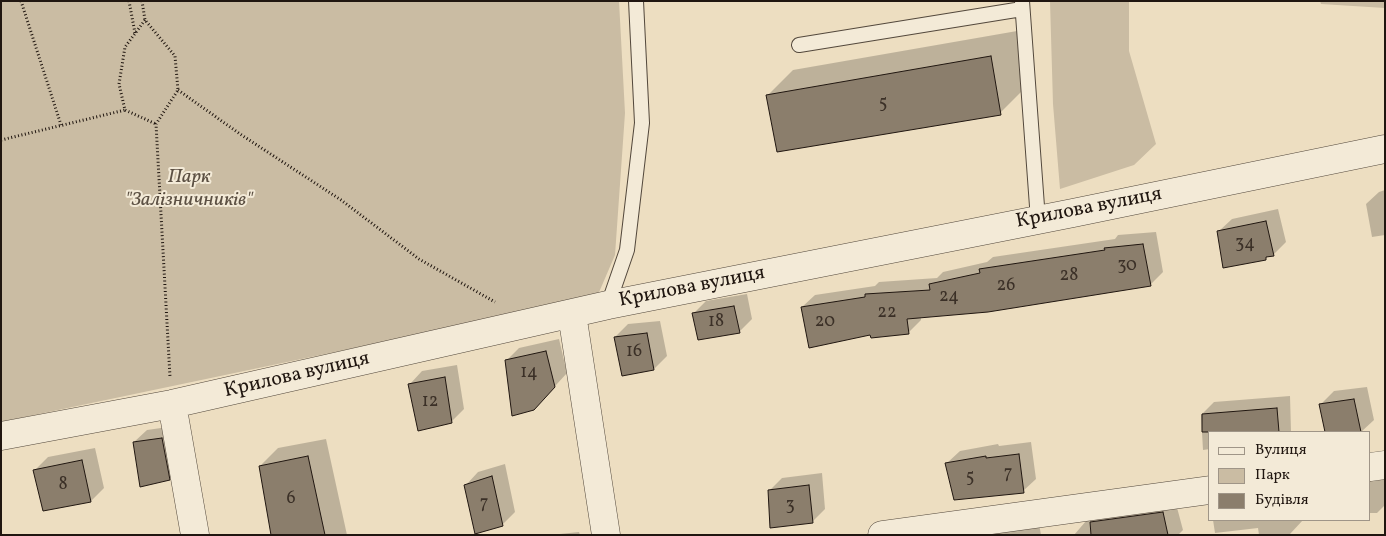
<!DOCTYPE html>
<meta charset="utf-8">
<style>
body{margin:0}
#map{position:relative;width:1386px;height:536px;overflow:hidden;background:#eddec1;font-family:Vollkorn,serif}
canvas{display:block}
.frame{position:absolute;inset:0;border:2px solid #201610;pointer-events:none}
.legend{position:absolute;left:1208px;top:431px;width:162px;height:90px;box-sizing:border-box;background:#f3ead7;border:1px solid #9f9587;margin:0;padding:6px 9px;list-style:none;font-size:15px;color:#201610}
.legend li{display:flex;align-items:center;gap:10px;height:25px}
.legend b{width:25px;border:1px solid #9f9587}
</style>
<div id="map">
<canvas width="1386" height="536"></canvas>
<div class="frame"></div>
<ul class="legend">
<li><b style="height:6px;background:#f3ead7"></b>Вулиця</li>
<li><b style="height:14px;background:#cabca3"></b>Парк</li>
<li><b style="height:14px;background:#8b7e6c"></b>Будівля</li>
</ul>
</div>
<script>
const c = document.querySelector('canvas').getContext('2d');
c.lineJoin = 'round';
function fillPath(path, color) { c.fillStyle = color; c.fill(path, 'evenodd'); }
const poly = rows => new Path2D(rows.map(r => 'M' + r).join(''));
function strokePath(path, color, width, dash) { c.strokeStyle = color; c.lineWidth = width; c.lineCap = dash ? 'butt' : 'round'; c.setLineDash(dash || []); c.stroke(path); }
function label(font, color, halo, rows, align = 'center') {
  c.font = font + ' Vollkorn,serif'; c.lineWidth = 4; c.setLineDash([]); c.textBaseline = 'middle'; c.strokeStyle = halo; c.fillStyle = color; for (const [text, x, y, turn = 0] of rows) {
    c.save(); c.translate(x, y); c.rotate((+turn || 0) * Math.PI / 180); c.textAlign = isNaN(turn) ? turn : align; if (halo) c.strokeText(text, 0, 0); c.fillText(text, 0, 0); c.restore();
  }
}
const green = poly([
 [1,1,619,1,625,113,615,255,597,297,1,422],
 [1050,1,1129,1,1129,51,1156,144,1134,165,1060,189,1053,104],
 [1320,1,1385,1,1385,8,1321,4]
]);
const shadow = poly([
 [1017,31,1026,87,1000,113,767,96,793,70],
 [1385,190,1385,235,1372,237,1366,204,1379,192],
 [1278,209,1286,242,1273,255,1269,255,1265,259,1219,231,1232,219],
 [1156,232,1163,272,1150,285,921,316,921,320,909,332,872,334,802,307,815,295,875,286,879,282,937,278,943,272,987,262,993,257,1115,239,1118,235],
 [747,294,752,319,740,331,699,338,693,314,706,301],
 [660,321,667,356,654,369,615,337,628,324],
 [559,339,567,373,546,396,506,361,519,348],
 [457,365,464,409,451,422,410,384,422,371],
 [1367,387,1374,420,1361,432,1326,432,1321,404,1334,391],
 [1290,396,1291,432,1210,432,1210,449,1203,450,1201,415,1214,402],
 [175,426,182,466,169,479,134,442,147,430],
 [326,439,347,535,272,535,260,466,278,448],
 [1031,442,1036,479,1023,491,947,463,960,451,998,444,999,446],
 [95,448,104,488,91,501,44,509,35,470,48,457],
 [505,464,515,512,502,525,466,485,478,472],
 [1370,472,1385,475,1385,505,1377,513,1370,513],
 [822,473,825,509,812,522,769,491,782,478],
 [1175,500,1183,530,1178,535,1074,535,1086,521],
 [1213,520,1309,520,1303,520,1290,534,1282,535,1259,535,1258,528,1215,533],
 [1039,523,1041,535,987,535,996,526],
 [579,532,580,535,550,535]
]);
const building = poly([
 [991,56,1001,115,777,152,766,95,991,56],
 [1266,221,1274,256,1266,257,1266,260,1223,268,1217,231,1266,221],
 [1143,244,1151,286,988,312,907,319,909,334,871,338,870,335,809,348,801,307,865,297,865,294,930,290,929,284,980,273,979,269,1105,250,1104,248,1143,244],
 [734,306,740,333,698,340,692,313,734,306],
 [647,333,654,370,622,376,614,337,647,333],
 [546,351,555,387,534,410,512,416,505,360,546,351],
 [445,377,452,423,418,431,408,384,445,377],
 [1354,399,1361,432,1325,432,1319,404,1354,399],
 [1277,408,1279,432,1202,432,1202,414,1277,408],
 [162,438,170,480,140,487,133,442,162,438],
 [1019,454,1024,493,954,500,945,463,986,456,986,458,1019,454],
 [308,456,325,535,271,535,259,466,308,456],
 [82,460,91,502,43,511,33,470,82,460],
 [492,476,503,526,475,534,464,485,492,476],
 [809,485,813,523,770,528,768,490,809,485],
 [1163,512,1168,535,1091,535,1090,522,1163,512]
]);
const path = poly([
 [21,1,61,125],
 [129,1,135,33],
 [142,1,145,20,175,56,178,90,156,124,170,377],
 [145,20,125,47,119,84,125,110,156,124],
 [178,90,240,134,341,200,419,259,495,302],
 [1,140,125,110]
]);
const service = poly([
 [1022,1,1038,220],
 [799,45,1022,9],
 [608,305,627,250,642,123,636,1]
]);
const minor = poly([
 [572,314,606,535],
 [172,404,195,535],
 [1,436,172,404,608,305,1073,213,1385,149],
 [1370,467,1385,465],
 [882,535,1210,490]
]);
const numberNames = [
 ["5",883,105],
 ["34",1245,245],
 ["30",1127,267],
 ["28",1069,277],
 ["26",1006,287],
 ["24",949,298],
 ["22",887,314],
 ["18",716,323],
 ["20",825,323],
 ["16",634,353],
 ["14",529,374],
 ["12",430,403],
 ["7",1008,475],
 ["5",970,479],
 ["8",63,486],
 ["6",291,500],
 ["7",484,505],
 ["3",790,507]
];
const parkNames = [
 ["Парк",189,178],
 ["\"Залізничників\"",189,201]
];
const streetNames = [
 ["Крилова вулиця",1089,209,-11],
 ["Крилова вулиця",692,288,-11],
 ["Крилова вулиця",297,376,-13]
];
fillPath(green, '#cabca3');
fillPath(shadow, '#0003');
fillPath(building, '#8b7e6c');
strokePath(building, '#201610', 1);
strokePath(service, '#53483c', 16);
strokePath(minor, '#53483c', 29);
strokePath(path, '#201610', 3, [1, 2.5]);
strokePath(service, '#f3ead7', 14);
strokePath(minor, '#f3ead7', 28);
label('18px', '#3b3027', null, numberNames);
label('italic 20px', '#5c5043', '#f3ead7', parkNames);
label('20px', '#201610', '#f3ead7', streetNames);
</script>
